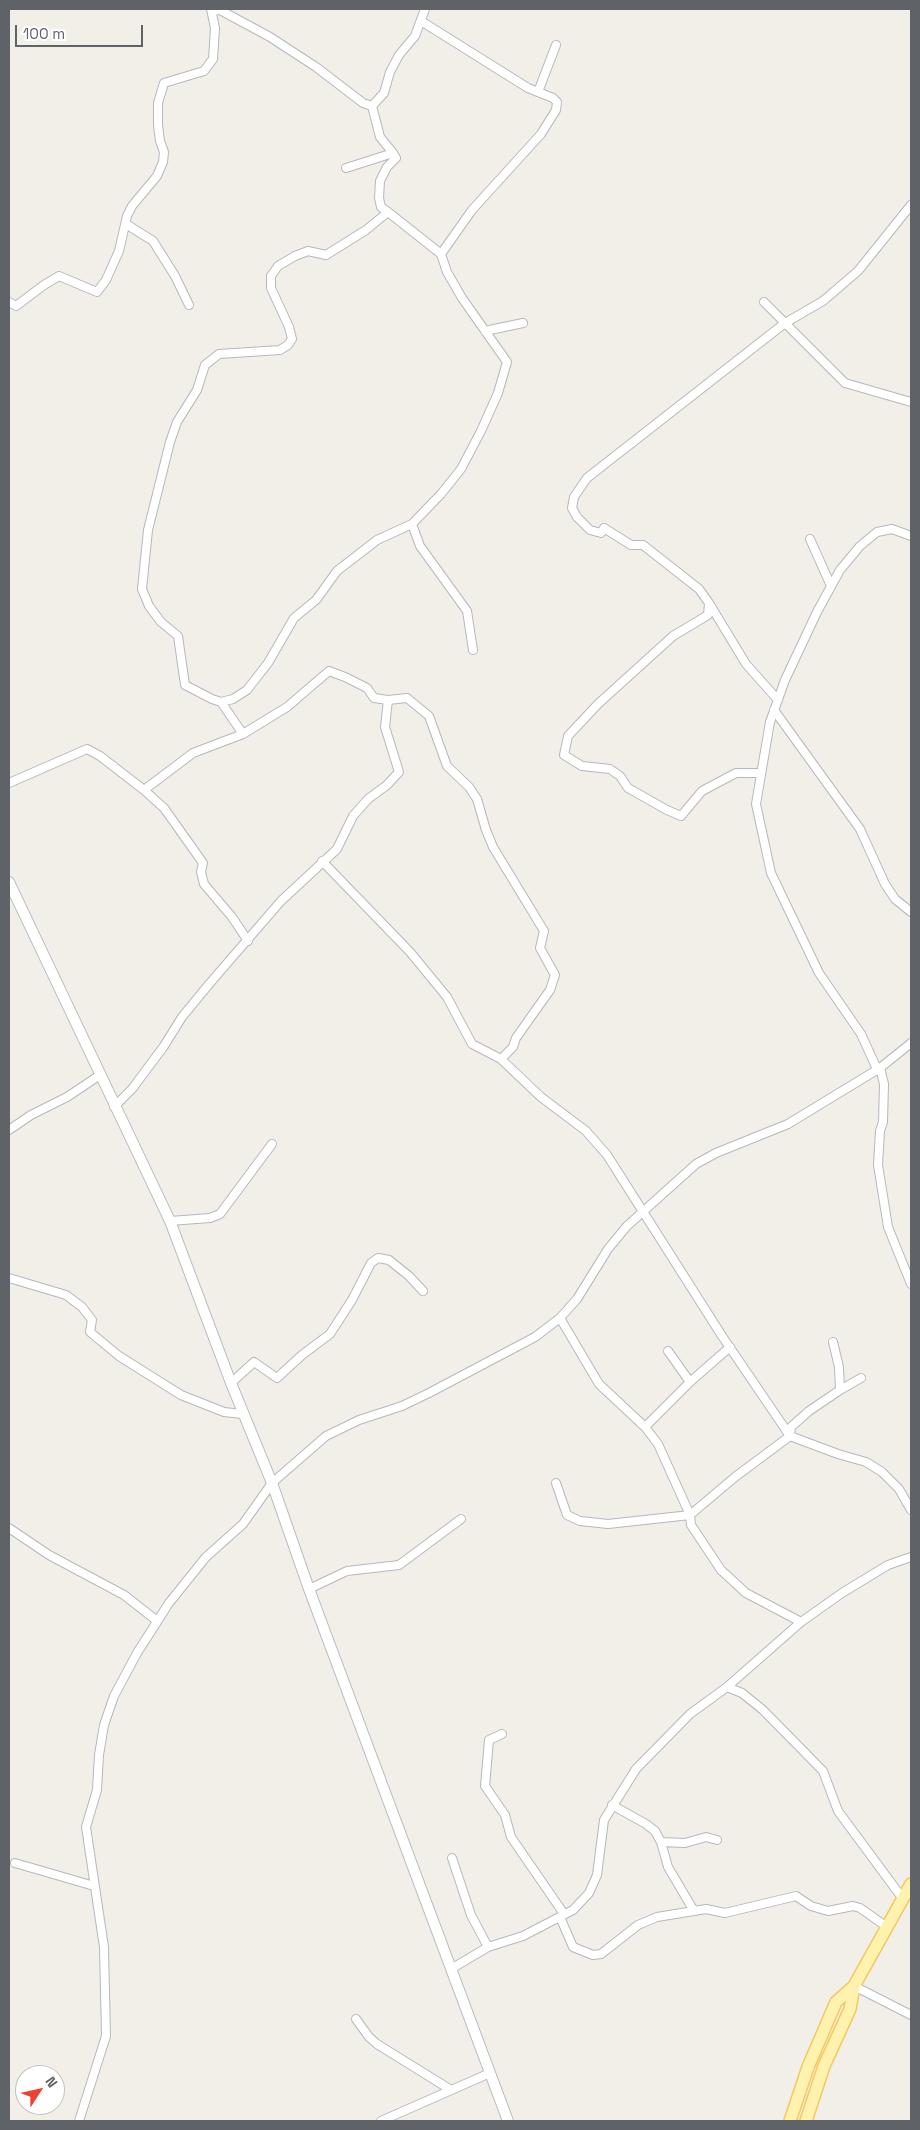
<!DOCTYPE html>
<style>
body{margin:0}
#map{position:relative;width:920px;height:2130px;overflow:hidden;background:#f1efe8;font-family:"Space Grotesk",sans-serif}
canvas{display:block}
.frame{position:absolute;inset:0;border:10px solid #5f6368;pointer-events:none}
.north{position:absolute;left:15px;top:2065px;width:50px;height:50px;box-sizing:border-box;background:#fff;border:1px solid #bfc1c3;border-radius:50%;rotate:55deg;font-size:14px;font-weight:700;line-height:20px;text-align:center;color:#5f6368}
.north::after{content:'';display:block;margin:auto;width:18px;height:22px;background:#ea4335;clip-path:polygon(50% 0,100% 100%,50% 72%,0 100%)}
.scale{position:absolute;left:15px;top:25px;width:128px;height:22px;box-sizing:border-box;border:2px solid #5f6368;border-top:0;padding-left:6px;font-size:15px;line-height:18px;white-space:nowrap;color:#5f6368;-webkit-text-stroke:4px #fff;paint-order:stroke}
</style>
<div id="map">
<canvas width="920" height="2130"></canvas>
<div class="frame"></div>
<div class="north">N</div>
<div class="scale">100 m</div>
</div>
<script>
const c = document.querySelector('canvas').getContext('2d');
c.lineJoin = 'round';
const poly = rows => new Path2D(rows.map(r => 'M' + r).join(''));
function strokePath(path, color, width, dash) { c.strokeStyle = color; c.lineWidth = width; c.lineCap = dash ? 'butt' : 'round'; c.setLineDash(dash || []); c.stroke(path); }
const minor = poly([
 [212,11,220,10,270,37,316,67,363,103,372,106,384,93,390,72,399,55,415,36,425,9],
 [421,21,528,88,553,98,557,102,556,110,541,134,472,210,441,254],
 [538,92,556,45],
 [372,106,380,137,393,153],
 [346,168,393,153,396,158,387,167,380,181,379,198,381,207,388,212,441,254,447,272,462,298,507,362,498,393,481,431,461,469,441,494,412,524,377,540,337,571,316,600,294,618,268,663,247,690,233,699,221,702,212,699,185,685,178,636,161,622,149,606,142,589,148,530,170,442,177,422,197,390,205,365,219,354,280,350,288,345,292,339,289,327,271,288,271,276,278,266,295,256,308,251,326,255,366,230,388,212],
 [126,224,153,241,175,276,189,305],
 [9,302,16,306,44,285,59,276,97,292,106,280,119,251,127,216,132,206,157,176,163,162,164,152,160,141,158,125,158,103,164,83,204,71,213,59,215,28,211,9],
 [764,302,845,383,911,402],
 [485,331,523,323],
 [412,524,420,546,467,611,473,650],
 [810,539,831,586],
 [709,603,746,664,778,700],
 [221,702,243,734],
 [774,710,860,829,885,884,895,899,911,912],
 [761,773,736,773,702,791,681,816,667,810,628,788,620,776,610,769,582,766,564,755,568,736,598,704,673,636,708,615,709,603,699,589,643,545,631,545,604,528,601,533,590,530,577,517,572,508,574,497,587,478,785,323,823,301,858,271,911,205],
 [9,783,87,749,100,756,144,790,164,808,203,863,201,872,204,884,232,917,248,941],
 [144,790,193,753,243,734,287,707,329,671,345,677,367,688,374,698,388,700,407,698,429,716,447,766,469,787,477,799,486,830,493,847,544,931,540,948,555,975,550,990,516,1038,513,1047,501,1059],
 [322,861,410,952,447,997,472,1044,501,1059,541,1097,586,1131,607,1155,722,1336,790,1436,791,1427,809,1411,840,1390,861,1378],
 [880,1068,884,1084,883,1122,880,1131,878,1165,888,1227,911,1284],
 [877,1069,861,1034,819,973,771,873,756,804,770,722,785,680,817,612,840,570,860,546,877,532,892,529,911,536],
 [114,1107,132,1089,164,1046,182,1017,210,983,281,901,337,849,353,816,368,799,387,785,399,772,385,727,388,700],
 [9,1130,31,1115,67,1097,100,1075],
 [170,1221,210,1218,220,1214,272,1144],
 [9,1278,66,1295,82,1307,92,1320,90,1332,119,1356,181,1395,224,1412,243,1414],
 [560,1318,599,1384,645,1427,658,1444,690,1515,691,1525,721,1570,746,1593,801,1622],
 [833,1342,839,1367,840,1390],
 [668,1351,690,1382,730,1347],
 [231,1383,254,1362,277,1378,302,1355,330,1334,352,1300,371,1263,378,1258,389,1260,409,1276,423,1291],
 [645,1427,690,1382],
 [556,1483,567,1515,580,1521,608,1524,690,1515,735,1477,790,1436,838,1454,866,1462,882,1472,899,1489,911,1510],
 [9,1528,49,1555,124,1595,156,1620],
 [309,1589,347,1571,399,1565,461,1519],
 [727,1687,742,1693,763,1710,823,1771,838,1811,903,1899],
 [502,1734,489,1740,485,1786,505,1815,511,1837,564,1914],
 [612,1805,646,1824,655,1831,661,1842,668,1867,694,1911],
 [661,1842,685,1843,706,1837,717,1840],
 [452,1858,471,1915,488,1947],
 [15,1863,94,1886],
 [560,1917,573,1947,593,1955,601,1954,638,1925,657,1917,706,1909,725,1913,796,1896,811,1906,828,1911,853,1906,860,1908,887,1927],
 [451,1969,488,1947,523,1936,573,1910,589,1893,597,1875,604,1820,636,1769,690,1714,727,1687,801,1622,842,1593,888,1565,911,1557],
 [854,1986,911,2015],
 [356,2019,369,2037,377,2044,451,2090],
 [79,2121,106,2036,104,1947,86,1827,97,1790,99,1755,104,1725,114,1696,137,1653,169,1603,206,1557,243,1524,272,1483,326,1436,359,1420,402,1406,429,1393,535,1337,560,1318,577,1299,608,1249,627,1226,696,1164,716,1153,788,1124,880,1068,911,1043],
 [381,2121,490,2073]
]);
const secondary = poly([
 [9,882,170,1221,231,1383,272,1483,309,1589,508,2121]
]);
const primary = poly([
 [790,2121,808,2067,836,2002,854,1986],
 [806,2121,824,2066,850,2009,854,1986,911,1884]
]);
strokePath(minor, '#b5b8bc', 10);
strokePath(secondary, '#b6babf', 12);
strokePath(primary, '#f2c960', 14);
strokePath(minor, '#fff', 8);
strokePath(secondary, '#fff', 10);
strokePath(primary, '#fff2af', 11);
</script>
